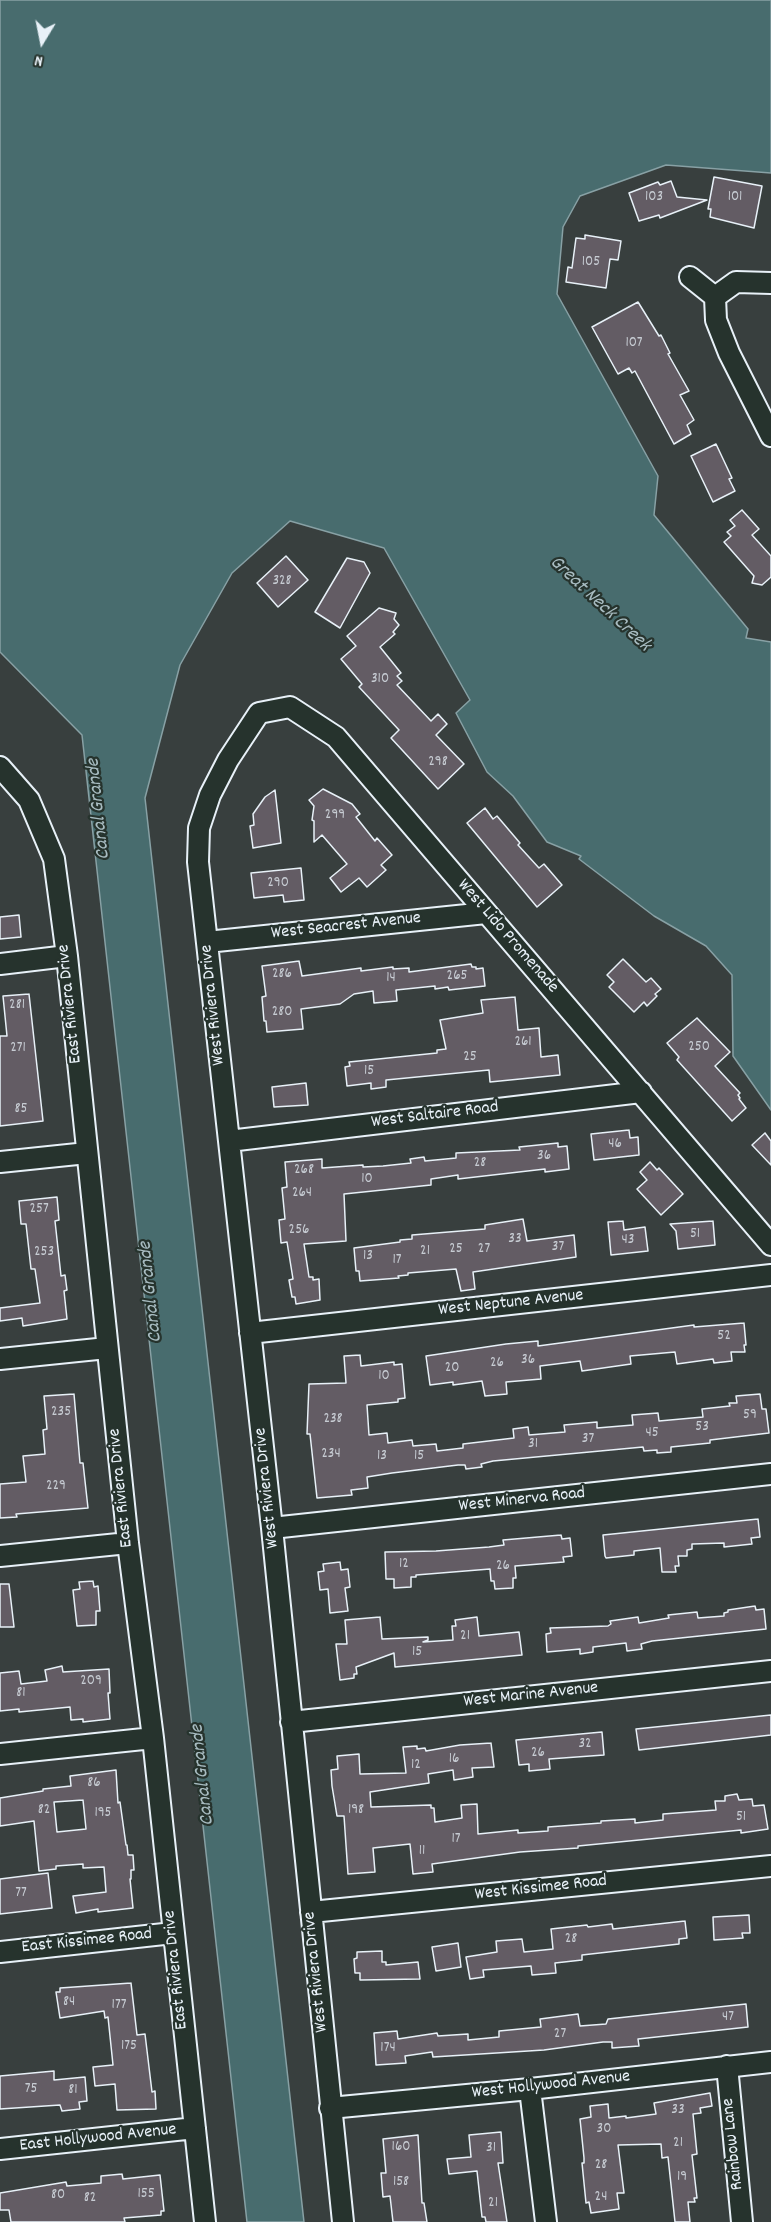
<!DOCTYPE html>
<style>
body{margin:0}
#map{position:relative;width:771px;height:2222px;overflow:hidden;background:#383f3e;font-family:Dekko,sans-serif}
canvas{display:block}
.north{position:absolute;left:12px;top:12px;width:60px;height:60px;-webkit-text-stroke:4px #26332d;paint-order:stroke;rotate:190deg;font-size:16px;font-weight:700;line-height:24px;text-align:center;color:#e8f1f8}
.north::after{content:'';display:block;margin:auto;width:21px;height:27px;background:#e8f1f8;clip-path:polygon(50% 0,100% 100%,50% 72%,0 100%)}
</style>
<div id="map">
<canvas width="771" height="2222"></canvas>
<div class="north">N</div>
</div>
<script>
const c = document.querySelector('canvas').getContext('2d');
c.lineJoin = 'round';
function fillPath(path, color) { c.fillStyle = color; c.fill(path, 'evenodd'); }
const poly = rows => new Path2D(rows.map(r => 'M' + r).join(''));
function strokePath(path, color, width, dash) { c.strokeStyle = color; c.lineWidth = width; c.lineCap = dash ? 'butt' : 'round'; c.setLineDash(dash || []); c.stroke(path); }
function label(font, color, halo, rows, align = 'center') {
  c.font = font + ' Dekko,sans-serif'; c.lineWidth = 4.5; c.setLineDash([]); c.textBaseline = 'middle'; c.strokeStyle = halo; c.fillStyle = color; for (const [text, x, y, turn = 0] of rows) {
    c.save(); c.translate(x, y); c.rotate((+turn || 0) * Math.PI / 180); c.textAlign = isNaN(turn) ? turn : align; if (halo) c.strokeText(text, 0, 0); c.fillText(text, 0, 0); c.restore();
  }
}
const water = poly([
 [0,0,771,0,771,173,666,165,580,196,563,227,557,294,658,476,654,515,748,629,746,638,771,642,771,1110,733,1056,732,975,706,946,654,916,579,859,581,856,547,842,513,796,487,772,456,713,470,700,384,548,290,521,232,573,180,665,145,798,304,2222,247,2222,82,735,0,652,0,0]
]);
const building = poly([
 [714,177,762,186,754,228,710,217,711,209,708,209,714,177],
 [671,181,677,197,707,200,660,218,659,215,639,221,629,193,658,182,660,185,671,181],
 [585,235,621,241,618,260,610,259,606,288,566,282,568,267,572,268,576,238,585,239,585,235],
 [638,302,659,336,661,335,670,353,668,354,689,391,680,395,694,420,687,425,691,434,674,444,635,371,632,373,629,368,618,374,592,327,638,302],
 [716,444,732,478,729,479,735,491,713,502,691,456,716,444],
 [742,510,759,529,752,535,771,556,771,577,762,585,752,583,754,576,724,542,731,536,727,532,735,526,730,520,742,510],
 [286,556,308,580,278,607,257,583,286,556],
 [347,558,364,562,370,573,340,628,315,612,347,558],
 [379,608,396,613,394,619,399,625,393,632,395,634,380,647,401,673,397,676,402,681,397,685,431,721,438,714,447,724,436,735,464,764,438,789,391,738,399,730,359,687,362,684,341,659,356,646,347,636,379,608],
 [323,789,352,804,360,814,356,817,375,841,377,838,392,855,381,865,386,870,367,887,359,878,341,892,330,878,347,864,322,835,314,842,314,821,312,820,314,806,309,800,323,789],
 [275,790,281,843,253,848,250,826,254,825,253,814,265,797,275,790],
 [485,808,493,819,497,816,520,843,518,845,539,868,544,864,562,885,537,907,467,823,485,808],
 [301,868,304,900,284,902,283,895,254,898,251,873,301,868],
 [19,915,21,937,0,939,0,917,19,915],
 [623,959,646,982,651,978,661,989,655,994,657,996,647,1006,644,1002,634,1012,609,987,614,982,607,975,623,959],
 [299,961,302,976,361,968,361,971,393,967,393,969,409,968,409,972,471,964,472,967,476,967,476,969,483,968,485,986,449,990,448,987,435,989,435,986,396,990,397,1001,374,1003,373,991,354,994,340,1004,301,1009,303,1029,267,1032,266,1021,264,1021,262,997,266,996,262,966,299,961],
 [29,994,43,1121,0,1126,0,1036,7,1036,3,996,29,994],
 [515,997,518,1030,539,1028,541,1057,558,1055,560,1075,490,1082,489,1070,386,1080,386,1087,371,1089,371,1083,347,1086,345,1067,350,1066,349,1062,437,1053,437,1050,446,1049,440,1020,483,1013,481,1000,515,997],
 [697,1018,730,1052,715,1066,740,1093,738,1095,740,1098,739,1099,746,1108,732,1121,677,1060,679,1057,667,1043,697,1018],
 [306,1083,308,1105,274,1107,272,1087,306,1083],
 [629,1130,630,1138,638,1137,639,1155,594,1160,591,1134,629,1130],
 [765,1133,771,1141,771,1165,752,1145,765,1133],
 [558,1143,558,1147,567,1146,569,1169,545,1172,545,1169,458,1179,458,1175,431,1179,431,1185,344,1194,346,1241,304,1244,309,1277,313,1277,313,1280,319,1279,320,1300,296,1304,295,1297,292,1297,289,1280,293,1279,287,1242,281,1243,279,1220,285,1219,282,1188,287,1187,285,1162,322,1159,322,1168,363,1165,363,1167,383,1166,411,1163,410,1159,424,1157,425,1161,456,1158,456,1153,520,1150,519,1147,558,1143],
 [650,1162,657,1170,659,1168,683,1194,661,1215,637,1189,647,1180,640,1172,650,1162],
 [57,1197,59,1220,55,1221,61,1276,65,1275,67,1290,64,1291,67,1319,23,1326,22,1318,0,1321,0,1308,40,1303,35,1269,31,1269,26,1224,21,1224,19,1201,57,1197],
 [523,1219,527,1241,574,1235,576,1257,473,1272,475,1289,461,1291,456,1269,408,1273,408,1275,398,1276,399,1278,360,1281,359,1271,356,1271,354,1248,400,1242,400,1240,412,1239,412,1235,485,1229,485,1225,523,1219],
 [623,1221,624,1230,645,1227,648,1251,611,1255,608,1222,623,1221],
 [713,1221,715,1245,678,1249,676,1231,670,1224,713,1221],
 [744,1323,746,1345,744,1345,745,1352,731,1352,732,1361,714,1363,713,1359,677,1364,675,1352,630,1356,631,1364,582,1371,580,1361,540,1366,541,1379,506,1382,507,1394,485,1396,482,1381,453,1385,453,1382,430,1385,426,1356,506,1344,538,1341,538,1346,694,1325,694,1327,744,1323],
 [360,1355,361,1366,394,1362,394,1365,402,1364,405,1398,398,1399,398,1402,367,1405,369,1435,387,1433,388,1443,412,1440,413,1446,436,1444,437,1451,463,1448,463,1444,514,1438,513,1429,528,1427,529,1435,565,1432,564,1425,597,1422,597,1428,633,1425,632,1415,658,1413,659,1421,703,1417,702,1409,730,1406,729,1403,737,1403,736,1396,760,1394,762,1409,766,1409,769,1433,710,1440,710,1443,671,1447,671,1452,657,1453,657,1450,644,1451,643,1447,493,1461,481,1464,482,1467,466,1469,465,1465,458,1465,392,1473,367,1477,368,1488,351,1490,352,1495,317,1498,310,1434,307,1434,309,1384,346,1383,344,1356,360,1355],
 [74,1394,80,1463,83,1463,88,1508,16,1514,17,1517,0,1518,0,1484,26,1482,23,1456,45,1454,43,1430,47,1429,44,1396,74,1394],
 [758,1519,760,1537,751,1538,752,1544,724,1547,724,1543,692,1544,692,1549,687,1550,687,1556,678,1556,679,1566,675,1566,676,1572,662,1572,660,1548,634,1551,634,1555,606,1558,605,1556,603,1535,758,1519],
 [561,1535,562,1539,570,1538,572,1556,563,1557,564,1562,515,1566,516,1578,513,1578,513,1588,495,1589,494,1581,491,1581,490,1569,416,1575,416,1577,411,1577,411,1587,394,1588,394,1579,386,1579,385,1552,436,1551,489,1547,504,1545,503,1540,561,1535],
 [340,1562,341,1570,348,1569,350,1587,345,1588,348,1611,330,1613,328,1589,320,1590,318,1572,324,1571,323,1564,340,1562],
 [93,1581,94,1587,98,1586,100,1611,96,1611,96,1625,77,1626,73,1590,80,1589,79,1582,93,1581],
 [0,1584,9,1584,14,1627,0,1627,0,1584],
 [755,1606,756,1610,764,1609,766,1629,652,1641,641,1644,642,1649,627,1651,626,1643,593,1647,593,1652,580,1654,580,1649,547,1652,546,1634,551,1633,550,1628,608,1626,611,1624,610,1621,638,1617,639,1623,669,1618,668,1615,697,1612,698,1618,724,1616,724,1613,728,1612,728,1610,755,1606],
 [380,1617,382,1639,428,1637,428,1640,423,1642,453,1640,452,1626,456,1626,455,1620,477,1617,479,1636,519,1632,522,1655,395,1667,394,1653,356,1667,357,1674,354,1674,354,1678,340,1680,336,1644,347,1644,345,1620,380,1617],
 [62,1666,63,1672,109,1669,110,1693,108,1693,110,1719,83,1722,83,1719,71,1720,70,1707,19,1712,19,1709,0,1711,0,1673,19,1671,21,1684,47,1681,45,1670,62,1666],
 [771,1715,771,1735,639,1750,636,1729,771,1715],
 [602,1732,604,1755,549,1759,550,1769,529,1771,529,1764,519,1765,516,1740,602,1732],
 [491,1743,494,1767,472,1768,473,1777,454,1780,453,1770,428,1774,429,1783,370,1792,371,1807,431,1805,431,1808,434,1808,435,1822,462,1818,461,1805,477,1804,478,1834,518,1830,518,1833,548,1831,548,1827,601,1823,601,1821,635,1819,635,1823,663,1820,663,1814,716,1810,715,1801,725,1801,725,1796,737,1794,739,1800,752,1799,753,1806,764,1805,768,1829,741,1833,741,1830,578,1846,578,1848,520,1852,432,1864,433,1872,413,1874,410,1844,373,1848,375,1872,348,1874,344,1816,337,1816,332,1786,331,1770,338,1769,337,1756,359,1754,360,1774,406,1773,403,1747,417,1746,417,1749,425,1748,426,1751,460,1745,491,1743],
 [116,1770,118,1803,120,1802,126,1845,127,1845,128,1855,133,1855,134,1870,131,1870,131,1879,130,1879,133,1908,98,1912,98,1909,76,1913,73,1896,106,1892,104,1867,83,1868,83,1864,56,1866,56,1869,39,1871,34,1821,0,1826,0,1798,43,1791,43,1789,71,1786,70,1776,116,1770],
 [83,1800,86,1829,57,1832,54,1802,83,1800],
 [48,1873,52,1908,0,1914,0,1879,48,1873],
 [749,1915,750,1933,742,1933,743,1938,714,1940,713,1917,749,1915],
 [685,1921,687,1938,679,1939,679,1944,582,1955,582,1960,555,1963,556,1973,532,1975,531,1966,483,1970,484,1977,470,1979,466,1957,497,1952,496,1941,522,1939,524,1952,553,1949,551,1929,587,1925,588,1927,612,1924,613,1929,685,1921],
 [458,1943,461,1967,436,1971,432,1947,458,1943],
 [382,1951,382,1962,386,1962,386,1965,418,1962,420,1979,360,1980,360,1973,355,1973,354,1959,357,1958,357,1952,382,1951],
 [131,1983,137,2035,145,2034,152,2092,155,2091,156,2109,117,2110,115,2084,95,2086,93,2067,113,2065,108,2017,105,2018,104,2011,60,2018,56,1992,60,1992,60,1988,131,1983],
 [746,2004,748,2027,638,2039,639,2046,612,2048,612,2042,603,2042,544,2050,433,2057,432,2052,405,2056,406,2063,376,2065,374,2033,397,2031,398,2039,437,2033,438,2036,468,2034,468,2040,499,2037,499,2031,541,2027,540,2019,578,2014,580,2026,606,2024,608,2019,746,2004],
 [54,2071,54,2080,85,2077,87,2101,79,2102,80,2109,62,2111,60,2105,0,2109,0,2076,54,2071],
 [710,2093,712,2106,700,2108,701,2113,693,2114,697,2154,692,2155,697,2198,694,2198,695,2202,688,2202,690,2222,675,2222,668,2157,662,2158,661,2144,618,2145,624,2193,617,2193,619,2209,591,2213,589,2202,586,2203,582,2163,584,2163,584,2158,580,2119,591,2117,590,2106,608,2104,609,2118,626,2116,626,2118,656,2114,654,2103,710,2093],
 [501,2132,503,2163,498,2163,507,2222,486,2222,485,2217,482,2217,477,2171,449,2174,447,2159,471,2157,469,2135,501,2132],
 [418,2135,422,2203,424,2203,427,2222,393,2222,390,2196,383,2197,381,2173,386,2173,383,2139,418,2135],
 [122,2174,123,2179,160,2175,164,2211,161,2211,161,2215,124,2218,125,2222,11,2222,9,2210,0,2210,0,2193,66,2182,67,2186,101,2183,101,2176,122,2174]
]);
const street = poly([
 [690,277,715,297],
 [715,297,716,320,729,353,771,436],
 [715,297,736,282,771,283],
 [0,767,29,800,54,859,67,956,128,1543,153,1738,205,2222],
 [207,942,486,913],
 [0,964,67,956],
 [229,1141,641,1092],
 [0,1162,87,1153],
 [250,1333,771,1275],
 [0,1359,107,1348],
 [272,1528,771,1474],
 [0,1556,128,1543],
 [291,1722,771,1671],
 [0,1754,153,1738],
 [311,1912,771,1866],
 [0,1952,173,1933],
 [727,2066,742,2222],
 [530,2089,546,2222],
 [330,2108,530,2089,771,2062],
 [0,2149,195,2128],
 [343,2222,272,1528,198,862,199,828,210,795,228,760,259,713,290,707,336,737,771,1245]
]);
const numberNames = [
 ["103",654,198],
 ["101",735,198],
 ["105",591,263],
 ["107",634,344],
 ["328",282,582],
 ["310",380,680],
 ["298",438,763],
 ["299",335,816],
 ["290",278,884],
 ["286",282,975],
 ["265",457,977],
 ["14",391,979],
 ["281",17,1006],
 ["280",282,1013],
 ["261",523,1043],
 ["250",699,1048],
 ["271",18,1049],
 ["25",470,1058],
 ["15",369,1072],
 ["85",21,1110],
 ["46",615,1145],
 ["36",544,1157],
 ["28",480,1164],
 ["268",304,1171],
 ["10",367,1180],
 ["264",302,1194],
 ["257",39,1210],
 ["256",299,1231],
 ["51",695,1235],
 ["33",515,1240],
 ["43",628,1241],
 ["37",558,1248],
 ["25",456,1250],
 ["27",484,1250],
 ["21",425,1252],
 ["253",44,1253],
 ["13",368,1257],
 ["17",397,1261],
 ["52",724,1337],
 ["36",528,1361],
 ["26",497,1364],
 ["20",452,1369],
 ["10",384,1377],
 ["235",61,1413],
 ["59",750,1416],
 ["238",333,1420],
 ["53",702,1428],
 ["45",652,1434],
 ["37",588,1440],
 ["31",533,1445],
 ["234",331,1455],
 ["13",382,1457],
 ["15",419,1457],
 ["229",56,1487],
 ["12",404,1565],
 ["26",503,1567],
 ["21",465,1637],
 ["15",417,1653],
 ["209",91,1682],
 ["81",21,1694],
 ["32",585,1745],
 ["26",538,1754],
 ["16",454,1760],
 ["12",416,1766],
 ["86",94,1784],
 ["82",44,1811],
 ["198",356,1811],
 ["195",103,1814],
 ["51",741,1818],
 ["17",456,1840],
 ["11",422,1852],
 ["77",21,1894],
 ["28",571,1940],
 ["84",69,2003],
 ["177",119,2006],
 ["47",728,2018],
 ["27",560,2035],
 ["175",129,2047],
 ["174",388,2049],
 ["75",31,2090],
 ["81",73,2091],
 ["33",678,2111],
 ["30",604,2130],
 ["21",678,2144],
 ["160",401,2148],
 ["31",491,2149],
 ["28",601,2166],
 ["19",682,2178],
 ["158",401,2183],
 ["155",146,2195],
 ["80",58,2196],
 ["24",601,2198],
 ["82",90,2199],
 ["21",493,2204]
];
const streetNames = [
 ["West Seacrest Avenue",346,927,-6],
 ["West Lido Promenade",507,937,49],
 ["East Riviera Drive",71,1004,-96],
 ["West Riviera Drive",214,1005,-96],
 ["West Saltaire Road",435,1116,-7],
 ["West Neptune Avenue",511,1304,-6],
 ["East Riviera Drive",122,1488,-96],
 ["West Riviera Drive",268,1488,-96],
 ["West Minerva Road",522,1501,-6],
 ["West Marine Avenue",531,1696,-6],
 ["West Kissimee Road",541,1889,-6],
 ["East Kissimee Road",87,1942,-6],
 ["East Riviera Drive",177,1970,-96],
 ["West Riviera Drive",317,1972,-96],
 ["West Hollywood Avenue",551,2086,-6],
 ["East Hollywood Avenue",98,2139,-6],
 ["Rainbow Lane",734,2144,-96]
];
const waterNames = [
 ["Great Neck Creek",599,605,43],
 ["Canal Grande",100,809,-96],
 ["Canal Grande",152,1292,-96],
 ["Canal Grande",204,1775,-96]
];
fillPath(water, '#486c6e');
strokePath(water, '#88a1a5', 1.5);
fillPath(building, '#635c64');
strokePath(building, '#e8f1f8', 1.5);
strokePath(street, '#e8f1f8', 24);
strokePath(street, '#26332d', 20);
label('15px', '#c7ccd3', null, numberNames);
label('18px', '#e8f1f8', '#26332d', streetNames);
label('italic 20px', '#a8bcc1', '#26332d', waterNames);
</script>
